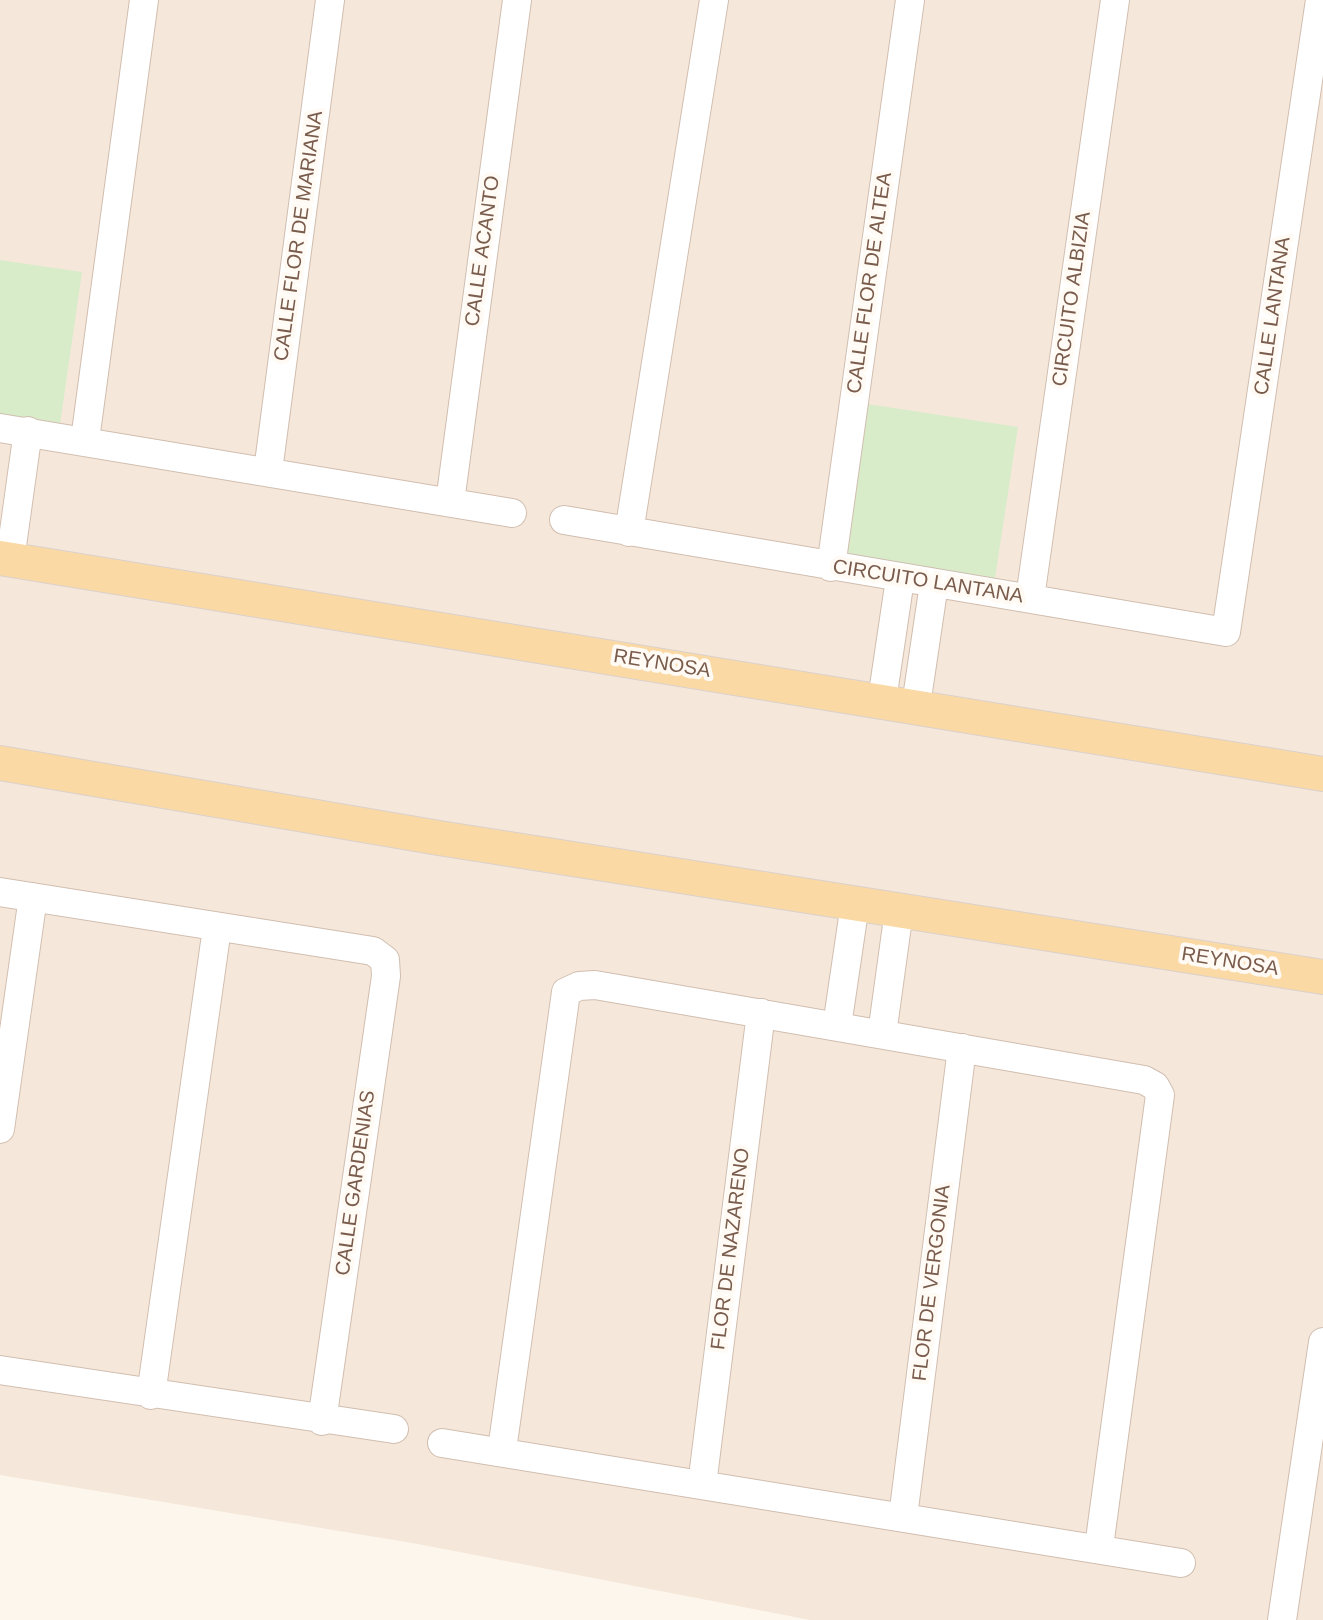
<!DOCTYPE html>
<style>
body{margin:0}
canvas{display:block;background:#fdf6ec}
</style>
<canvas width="1323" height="1620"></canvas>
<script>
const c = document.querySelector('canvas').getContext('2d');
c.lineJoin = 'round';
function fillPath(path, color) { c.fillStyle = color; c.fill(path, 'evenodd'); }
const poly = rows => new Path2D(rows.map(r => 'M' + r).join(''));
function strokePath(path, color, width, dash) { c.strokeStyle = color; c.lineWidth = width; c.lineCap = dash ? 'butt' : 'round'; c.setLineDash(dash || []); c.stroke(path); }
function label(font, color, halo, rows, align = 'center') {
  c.font = font + ' Helvetica,sans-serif'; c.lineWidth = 8; c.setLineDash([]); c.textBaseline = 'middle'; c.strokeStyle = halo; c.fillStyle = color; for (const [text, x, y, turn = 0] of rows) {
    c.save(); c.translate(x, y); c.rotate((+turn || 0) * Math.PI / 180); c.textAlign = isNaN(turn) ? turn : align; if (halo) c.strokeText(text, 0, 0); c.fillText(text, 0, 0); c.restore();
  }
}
const residential = poly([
 [0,0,1323,0,1323,1620,810,1620,418,1544,0,1475]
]);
const green = poly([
 [0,260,82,272,60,424,0,415],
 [861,403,1018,427,995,578,838,554]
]);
const minor = poly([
 [0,428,512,513],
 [85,440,144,0],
 [268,471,330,0],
 [450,502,517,0],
 [564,520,1226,632,1320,0],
 [629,532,714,0],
 [10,560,28,431],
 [831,567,910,0],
 [1030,598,1115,0],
 [882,700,900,579],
 [916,705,934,584],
 [0,892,373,951,385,960,386,976,322,1421],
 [837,1026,855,904],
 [882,1034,899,911],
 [0,1129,33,897],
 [0,1370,394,1429],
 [151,1395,217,928],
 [442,1443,1181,1563],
 [502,1450,566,992,579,986,595,985,1144,1080,1155,1086,1160,1095,1099,1547],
 [702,1485,761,1013],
 [903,1517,962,1048],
 [1282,1620,1323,1342]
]);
const major = poly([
 [0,558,1323,774],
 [0,763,439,838,1323,977]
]);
const streetNames = [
 ["CALLE FLOR DE MARIANA",299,236,-82],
 ["CALLE ACANTO",483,251,-82],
 ["CALLE FLOR DE ALTEA",870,283,-82],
 ["CIRCUITO ALBIZIA",1072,299,-82],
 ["CALLE LANTANA",1273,316,-82],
 ["CIRCUITO LANTANA",928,582,9],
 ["REYNOSA",662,664,9],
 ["REYNOSA",1230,962,9],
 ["CALLE GARDENIAS",356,1183,-82],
 ["FLOR DE NAZARENO",731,1249,-83],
 ["FLOR DE VERGONIA",932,1283,-83]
];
fillPath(residential, '#f5e8da');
fillPath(green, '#d8ecc9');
strokePath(minor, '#d1beb0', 30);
strokePath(major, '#dad1cd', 36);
strokePath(minor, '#fff', 28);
strokePath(major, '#fbd9a5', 34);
label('20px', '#7a5c4d', '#fffaf3', streetNames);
</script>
